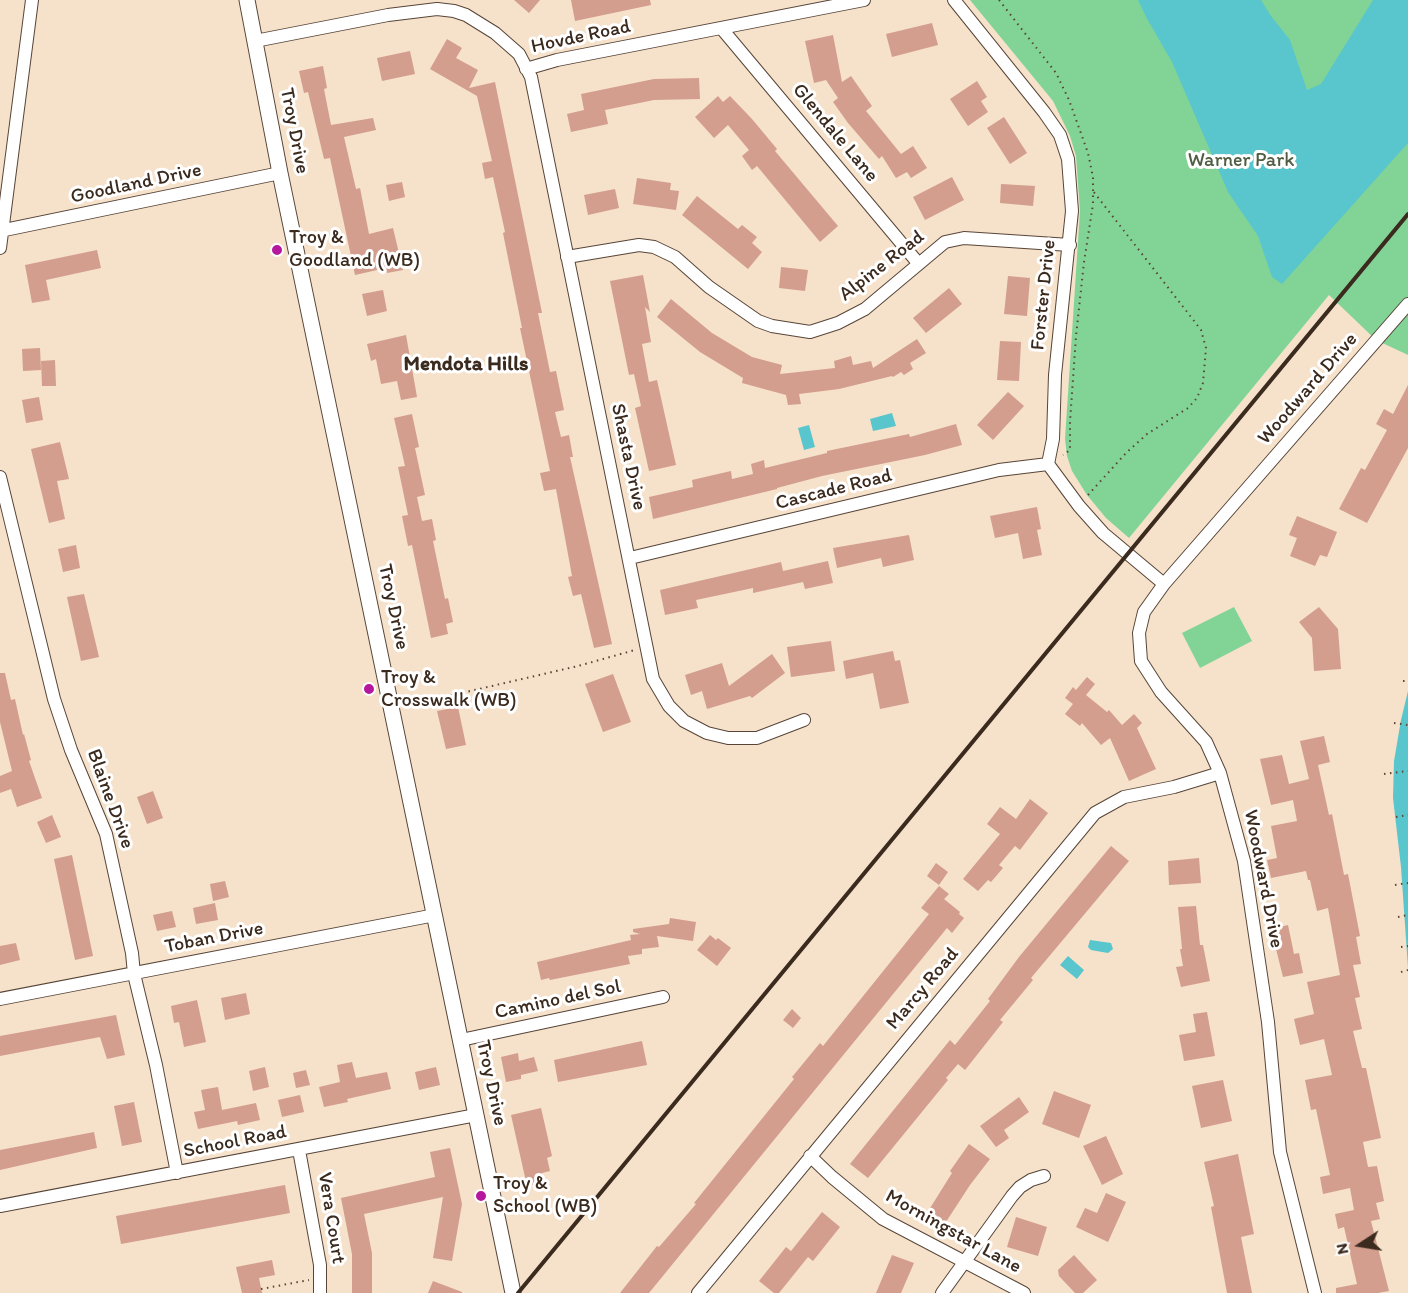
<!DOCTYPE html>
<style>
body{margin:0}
#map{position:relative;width:1408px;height:1293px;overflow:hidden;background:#f6e1ca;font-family:Itim,sans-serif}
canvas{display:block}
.north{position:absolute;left:1330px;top:1215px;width:60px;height:60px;-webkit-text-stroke:4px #fff;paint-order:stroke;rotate:258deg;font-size:16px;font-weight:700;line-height:24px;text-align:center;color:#3b2a1e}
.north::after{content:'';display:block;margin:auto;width:21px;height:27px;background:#3b2a1e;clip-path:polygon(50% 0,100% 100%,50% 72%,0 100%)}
</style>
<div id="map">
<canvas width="1408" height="1293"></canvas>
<div class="north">N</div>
</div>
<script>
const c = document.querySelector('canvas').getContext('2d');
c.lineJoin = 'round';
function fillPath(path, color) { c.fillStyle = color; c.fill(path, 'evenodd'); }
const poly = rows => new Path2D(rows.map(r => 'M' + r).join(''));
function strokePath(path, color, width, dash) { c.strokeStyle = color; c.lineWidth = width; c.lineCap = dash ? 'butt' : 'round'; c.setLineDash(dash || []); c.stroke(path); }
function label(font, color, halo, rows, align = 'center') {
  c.font = font + ' Itim,sans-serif'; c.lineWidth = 6; c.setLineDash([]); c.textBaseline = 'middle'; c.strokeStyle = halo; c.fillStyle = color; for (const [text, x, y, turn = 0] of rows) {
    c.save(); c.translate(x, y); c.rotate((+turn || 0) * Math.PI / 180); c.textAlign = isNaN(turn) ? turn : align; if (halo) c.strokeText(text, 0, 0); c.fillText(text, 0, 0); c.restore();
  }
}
const green = poly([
 [970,0,1408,0,1408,355,1376,340,1329,295,1129,538,1106,518,1087,495,1072,471,1067,456,1065,439,1080,211,1076,156,1070,136,1053,101],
 [1234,607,1252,641,1200,668,1182,633]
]);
const water = poly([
 [1138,0,1261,0,1271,16,1290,40,1307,90,1321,84,1373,0,1408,0,1408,143,1282,284,1272,277,1258,236,1228,192,1172,62,1146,17],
 [892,413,896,426,873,431,870,419],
 [809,425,815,447,804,450,798,428],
 [1408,691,1408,968,1401,867,1393,798,1394,761,1401,720],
 [1090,940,1111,943,1113,949,1108,953,1091,950,1088,947],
 [1068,956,1084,970,1077,979,1060,965]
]);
const building = poly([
 [514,0,540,0,529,13],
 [571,0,650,0,651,5,575,21],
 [932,23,938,45,892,57,886,34],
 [833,35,842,82,851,76,872,106,866,111,901,154,913,146,927,168,911,178,907,172,896,178,882,156,879,159,848,123,833,102,838,98,826,80,814,83,805,41],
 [447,39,462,48,456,58,478,70,469,88,495,82,542,313,538,313,550,372,556,371,564,410,555,412,561,437,569,435,573,457,570,457,612,644,594,648,581,594,573,596,568,577,572,576,556,489,544,491,540,473,550,471,520,328,522,328,503,233,505,232,493,177,485,179,482,163,492,161,477,96,430,69],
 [410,51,415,74,382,81,377,58],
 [323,66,327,88,324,89,331,125,373,118,376,130,344,137,356,189,360,188,369,234,393,228,403,270,387,273,386,268,355,275,330,158,324,159,308,92,304,93,299,71],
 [699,78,700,99,654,100,605,110,608,124,571,132,567,114,584,110,581,94,654,79],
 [977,81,987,97,981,101,988,112,968,126,950,99],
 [718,96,723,102,730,96,752,119,777,149,775,151,838,226,820,242,757,166,752,170,742,156,749,150,728,125,714,138,695,117],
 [1004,117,1027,153,1010,164,987,128],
 [952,177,964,200,925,220,913,197],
 [637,178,671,183,670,190,679,191,676,210,633,204],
 [402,182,405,197,389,201,386,185],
 [1001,184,1035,186,1033,206,1000,203],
 [615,189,619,208,588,215,584,195],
 [697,196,738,229,742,225,757,237,752,243,762,252,748,269,682,215],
 [97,250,101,268,46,280,50,300,32,303,25,265],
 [781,267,808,270,805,291,779,288],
 [643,275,650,312,645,307,651,342,642,344,649,382,657,380,676,465,649,471,635,408,641,406,634,374,629,375,610,281],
 [1008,276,1030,278,1027,316,1004,314],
 [949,288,962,304,926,333,913,318],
 [383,290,387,311,367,316,362,294],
 [671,299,712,333,752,357,782,365,780,374,835,368,834,361,851,356,853,365,871,361,873,368,917,339,926,353,910,363,913,369,904,375,901,372,893,377,892,376,839,389,799,394,801,404,788,405,786,395,742,383,743,378,700,352,657,317],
 [406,335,417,397,401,400,397,381,381,384,376,359,371,361,367,344],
 [1000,341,1021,342,1019,381,997,380],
 [40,348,41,370,23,371,22,349],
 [55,360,56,386,42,386,41,361],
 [1408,385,1408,448,1367,523,1339,509,1361,468,1365,470,1387,430,1376,424,1384,409,1393,414],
 [1008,392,1024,406,993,440,977,425],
 [39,397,43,420,26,423,22,400],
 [412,414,419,447,415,448,425,495,417,497,422,521,432,519,436,540,433,541,445,599,448,598,453,622,446,624,448,634,431,638,412,545,408,546,402,516,408,515,398,467,405,466,394,418],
 [956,424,962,445,925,455,822,476,777,488,777,489,653,519,649,497,693,487,692,480,731,471,732,479,753,474,751,464,764,460,765,468,827,453,827,451,909,434,910,437],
 [60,442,69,479,57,481,65,519,49,523,31,449],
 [1037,507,1041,529,1037,530,1042,555,1023,559,1018,533,995,538,990,516],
 [1297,516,1337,532,1327,557,1320,555,1315,566,1290,556,1297,538,1289,535],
 [909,535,914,560,883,567,881,558,837,568,833,548],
 [76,545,80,568,63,572,58,549],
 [828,561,833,583,805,589,803,582,753,593,753,588,696,600,698,608,665,615,660,590,781,562,783,571],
 [84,594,99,657,81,661,67,597],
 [1319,607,1338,629,1341,669,1314,671,1312,638,1299,622],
 [831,641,835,671,791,677,787,647],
 [893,651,895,661,900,660,909,703,880,709,873,673,846,679,843,661],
 [772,654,785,673,752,698,750,696,707,709,702,691,691,695,685,675,722,663,729,686],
 [0,673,5,673,11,700,15,699,23,735,24,734,31,760,29,761,42,798,17,807,11,789,0,793,0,776,12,771,0,722],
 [613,674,631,722,603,732,585,684],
 [1087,677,1095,684,1086,695,1107,712,1109,710,1122,725,1134,714,1142,723,1137,728,1156,769,1129,781,1110,738,1101,745,1082,723,1080,726,1065,714,1073,704,1065,698,1073,687,1076,690],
 [458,707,466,745,446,749,437,711],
 [1324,736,1330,762,1318,765,1329,815,1332,814,1344,875,1348,874,1360,936,1356,937,1361,964,1353,965,1360,997,1355,998,1362,1029,1353,1031,1362,1068,1366,1068,1381,1138,1363,1142,1368,1167,1377,1166,1384,1201,1376,1203,1380,1219,1371,1221,1389,1291,1378,1293,1336,1293,1336,1288,1357,1284,1344,1227,1338,1229,1335,1214,1354,1210,1350,1188,1323,1194,1320,1177,1330,1175,1316,1109,1311,1110,1305,1080,1332,1075,1324,1039,1300,1045,1294,1019,1314,1014,1307,982,1340,975,1328,908,1317,911,1310,880,1308,880,1306,871,1271,878,1267,860,1277,858,1271,826,1297,821,1293,800,1271,805,1260,759,1282,755,1289,784,1309,779,1300,741],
 [153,791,163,818,147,824,137,797],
 [1030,799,1048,813,1020,850,1015,846,999,865,1003,868,991,882,988,880,978,891,963,879,1000,834,987,824,1000,807,1016,819],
 [52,815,61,837,46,843,37,822],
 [1111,846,1129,861,1031,978,1033,980,1000,1020,1003,1022,973,1060,965,1070,958,1064,946,1078,948,1080,868,1178,850,1164,950,1040,955,1045,990,1001,988,999,1019,957],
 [72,855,93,956,75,960,54,859],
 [1199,858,1201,883,1169,885,1168,861],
 [936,863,948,872,939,885,927,876],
 [225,881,229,897,213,901,210,884],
 [939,886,949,894,944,899,960,912,959,914,964,918,952,933,947,928,649,1293,620,1293,657,1246,659,1247,696,1204,694,1203,794,1079,792,1077,820,1043,823,1046,929,914,921,908],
 [215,903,218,920,196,924,193,908],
 [1196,906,1200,945,1203,945,1210,981,1181,987,1176,967,1183,966,1180,949,1182,949,1178,907],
 [172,911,176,927,157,931,153,915],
 [670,918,696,922,693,941,657,936,659,947,642,949,642,954,628,956,630,964,550,980,549,978,541,980,537,962,631,940,630,935,640,934,633,932,633,929,669,924],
 [1288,925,1294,954,1299,953,1303,973,1283,977,1271,929],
 [710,935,716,940,718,938,731,948,717,966,697,950],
 [16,943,20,960,0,965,0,946],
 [246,993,250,1014,225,1020,221,998],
 [197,1000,206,1042,184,1047,179,1022,174,1023,171,1006],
 [792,1009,801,1018,793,1028,783,1020],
 [1207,1012,1215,1056,1184,1061,1179,1035,1196,1032,1193,1014],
 [116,1015,125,1055,107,1059,100,1037,0,1056,0,1036],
 [642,1041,647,1065,558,1082,554,1060],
 [518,1053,519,1061,534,1057,538,1071,521,1075,521,1079,506,1082,501,1057],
 [352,1062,356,1078,387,1072,391,1089,347,1099,348,1102,324,1107,319,1087,340,1082,337,1065],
 [265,1067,269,1087,253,1091,249,1071],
 [436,1067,440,1085,419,1090,415,1072],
 [306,1070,310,1085,296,1088,293,1073],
 [1223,1080,1232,1121,1201,1128,1192,1086],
 [218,1087,222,1110,256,1103,260,1120,238,1125,237,1121,198,1129,194,1112,205,1110,201,1090],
 [1054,1091,1091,1105,1079,1138,1042,1124],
 [300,1095,304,1112,282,1117,278,1100],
 [1019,1097,1029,1112,1004,1130,1009,1138,996,1147,980,1126],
 [134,1102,142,1142,122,1146,114,1106],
 [541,1108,552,1156,547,1158,550,1171,542,1173,544,1182,527,1186,511,1115],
 [94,1132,97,1148,0,1170,0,1150],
 [1106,1136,1123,1174,1102,1185,1083,1146],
 [969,1144,990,1159,970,1185,944,1225,927,1213,952,1173,950,1171],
 [450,1148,462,1204,452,1261,433,1258,443,1197,364,1214,372,1253,372,1293,352,1293,352,1254,341,1198,435,1177,430,1152],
 [1238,1154,1254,1234,1241,1237,1252,1293,1227,1293,1211,1207,1214,1206,1204,1162],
 [285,1185,290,1213,121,1244,116,1216],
 [1106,1193,1126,1202,1108,1242,1076,1227,1085,1208,1097,1213],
 [822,1212,840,1227,813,1261,808,1257,779,1293,774,1293,759,1281,786,1247,791,1251],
 [1016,1217,1047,1227,1038,1256,1007,1247],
 [892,1255,914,1263,901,1293,876,1293],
 [1074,1255,1097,1280,1083,1293,1075,1293,1059,1276,1058,1270],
 [272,1260,275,1275,259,1278,262,1293,242,1293,236,1267],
 [433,1281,462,1292,462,1293,428,1293]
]);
const path = poly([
 [999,0,1056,73,1069,100,1088,153,1093,177,1093,204,1084,262,1076,336,1070,422,1070,450,1063,455],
 [1088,495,1126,453,1147,434,1188,408,1197,398,1203,383,1206,348,1201,330,1191,317,1093,191],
 [1403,681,1408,681],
 [410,705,578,666,635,650],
 [1394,723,1408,725],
 [1384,774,1408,771],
 [1396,817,1408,815],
 [1395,885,1408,883],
 [1398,917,1408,915],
 [1401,947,1408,946],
 [1401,972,1408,970],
 [261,1289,309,1280]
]);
const minor = poly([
 [954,0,1044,112,1060,135,1068,159,1072,211,1055,375,1053,439,1048,464,1079,506,1103,533,1164,584],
 [722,29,918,263],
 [255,41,388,15,437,9,454,11,466,15,495,33,519,54,531,77,653,679,669,706,684,721,707,733,728,738,757,738,804,720],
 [526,69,557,60,864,0],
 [0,231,280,173],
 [0,248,32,0],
 [567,257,639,245,654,247,675,257,709,287,758,321,772,326,810,332,838,323,865,309,945,242,964,238,1070,245],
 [0,477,54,699,71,750,106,834,132,953,134,974,156,1065,177,1173],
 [630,558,999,470,1048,464],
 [0,999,435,915],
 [461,1040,663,997],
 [299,1150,320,1265,320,1293],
 [810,1156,832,1177,883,1219,1024,1293],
 [0,1206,476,1115],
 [698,1293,1095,813,1124,797,1174,787,1220,773],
 [942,1293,1012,1196,1020,1187,1031,1180,1044,1176],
 [1315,1293,1280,1152,1268,1022,1244,861,1220,773,1206,742,1161,692,1141,661,1139,633,1144,612,1164,584,1408,304]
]);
const tertiary = poly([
 [247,0,280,173,513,1293]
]);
const rail = poly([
 [518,1293,1408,214]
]);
const markers = [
 [277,250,6,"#b5179e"],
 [369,689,6,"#b5179e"],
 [481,1196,6,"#b5179e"]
];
const streetNames = [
 ["Hovde Road",581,37,-12],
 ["Troy Drive",294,131,79],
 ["Glendale Lane",835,133,50],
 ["Goodland Drive",136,184,-12],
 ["Alpine Road",882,266,-38],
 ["Forster Drive",1044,295,-84],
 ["Woodward Drive",1308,389,-49],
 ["Shasta Drive",628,457,78],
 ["Cascade Road",834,490,-14],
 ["Troy Drive",393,607,78],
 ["Blaine Drive",110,799,70],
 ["Woodward Drive",1263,879,79],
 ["Toban Drive",214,938,-11],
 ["Marcy Road",923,989,-50],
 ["Camino del Sol",558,1000,-12],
 ["Troy Drive",491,1083,78],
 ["School Road",235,1142,-11],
 ["Vera Court",331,1218,81],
 ["Morningstar Lane",953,1232,29]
];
const parkNames = [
 ["Warner Park",1241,161]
];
const poiNames = [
 ["Troy &",289,238],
 ["Goodland (WB)",289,261],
 ["Troy &",381,678],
 ["Crosswalk (WB)",381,701],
 ["Troy &",493,1184],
 ["School (WB)",493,1207]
];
const neighbourhoodNames = [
 ["Mendota Hills",466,365]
];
fillPath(green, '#82d496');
fillPath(water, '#58c6cc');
fillPath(building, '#d39e8d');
strokePath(minor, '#574538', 14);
strokePath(tertiary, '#574538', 17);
strokePath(path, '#574538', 2, [1.5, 4.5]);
strokePath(minor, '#fff', 12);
strokePath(tertiary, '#fff', 15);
strokePath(rail, '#3b2a1e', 4);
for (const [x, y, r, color] of markers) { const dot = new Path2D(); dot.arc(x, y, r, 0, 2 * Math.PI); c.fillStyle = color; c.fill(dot); strokePath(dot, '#fff', 2); }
label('20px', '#3b2a1e', '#fff', streetNames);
label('20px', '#505d42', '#fff', parkNames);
label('20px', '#3b2a1e', '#fff', poiNames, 'left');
label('bold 21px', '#3b2a1e', '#fff', neighbourhoodNames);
</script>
